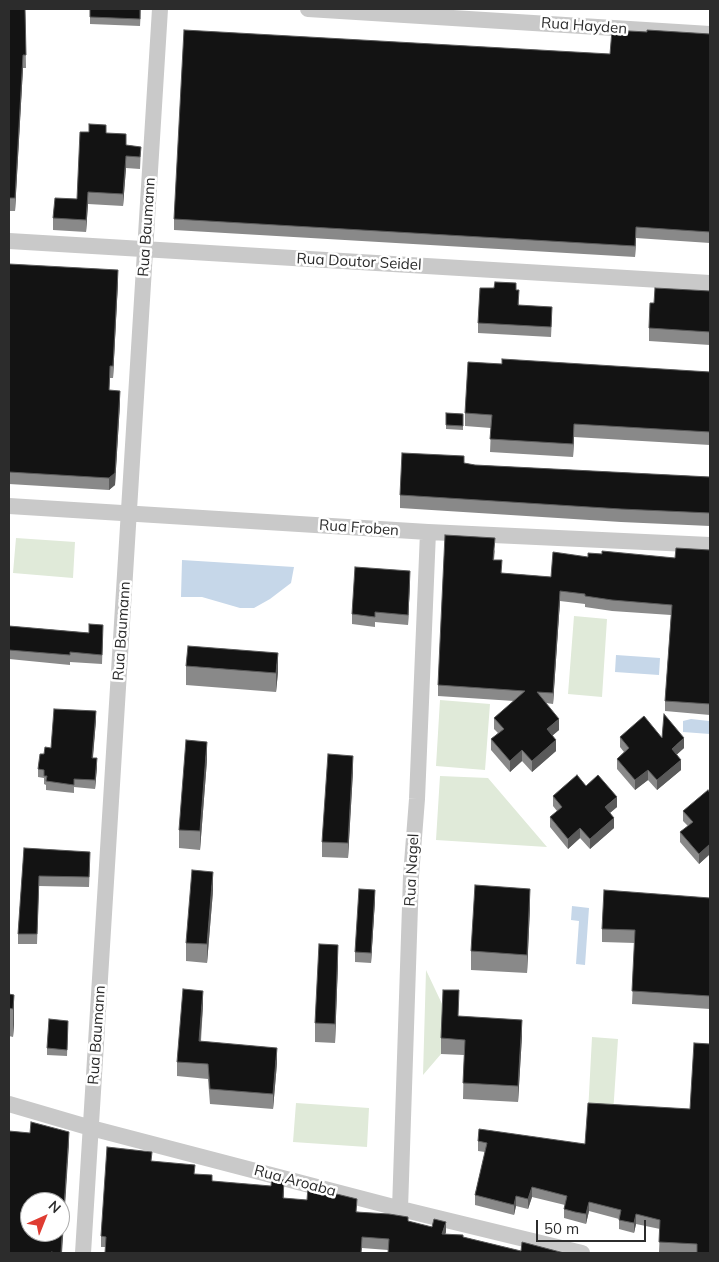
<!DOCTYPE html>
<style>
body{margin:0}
#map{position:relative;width:719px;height:1262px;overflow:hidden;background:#fff;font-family:Mulish,sans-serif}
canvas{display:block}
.frame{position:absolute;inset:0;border:10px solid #2c2c2c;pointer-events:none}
.north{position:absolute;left:20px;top:1192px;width:50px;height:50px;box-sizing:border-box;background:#fff;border:1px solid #ababab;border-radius:50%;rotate:44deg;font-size:14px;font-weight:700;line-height:20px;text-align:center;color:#2c2c2c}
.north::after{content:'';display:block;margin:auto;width:18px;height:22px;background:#df3c32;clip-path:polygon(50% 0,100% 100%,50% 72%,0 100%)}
.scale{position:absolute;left:536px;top:1220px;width:110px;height:22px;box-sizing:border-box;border:2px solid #2c2c2c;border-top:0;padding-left:6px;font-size:15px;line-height:18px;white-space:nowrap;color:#2c2c2c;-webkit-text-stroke:4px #fff;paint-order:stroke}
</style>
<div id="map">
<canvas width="719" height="1262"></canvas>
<div class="frame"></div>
<div class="north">N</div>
<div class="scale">50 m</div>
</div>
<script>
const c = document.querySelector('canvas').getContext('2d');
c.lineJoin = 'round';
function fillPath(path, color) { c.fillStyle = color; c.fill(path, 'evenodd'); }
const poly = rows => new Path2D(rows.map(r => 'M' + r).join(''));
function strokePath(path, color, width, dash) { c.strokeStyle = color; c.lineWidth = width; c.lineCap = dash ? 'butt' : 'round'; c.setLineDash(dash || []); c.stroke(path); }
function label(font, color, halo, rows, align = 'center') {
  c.font = font + ' Mulish,sans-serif'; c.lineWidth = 5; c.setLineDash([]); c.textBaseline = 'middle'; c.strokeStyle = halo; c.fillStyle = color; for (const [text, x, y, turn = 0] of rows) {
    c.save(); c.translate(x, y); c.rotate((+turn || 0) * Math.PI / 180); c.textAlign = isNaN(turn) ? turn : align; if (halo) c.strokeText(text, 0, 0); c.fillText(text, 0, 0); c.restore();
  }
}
const green = poly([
 [16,538,75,542,73,578,13,573],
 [574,616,607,619,602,697,568,694],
 [440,700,490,704,485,770,436,766],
 [440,776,488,778,547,847,436,840],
 [426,970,443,1006,441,1054,423,1075],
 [592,1037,618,1039,613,1114,588,1113],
 [296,1103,369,1108,367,1147,293,1142]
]);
const water = poly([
 [182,560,294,567,291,583,270,599,254,608,240,608,202,597,181,597],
 [616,655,660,658,659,675,615,672],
 [691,719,709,721,710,734,683,732,683,721],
 [572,906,589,908,585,965,576,964,579,921,571,920]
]);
const minor = poly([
 [308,9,710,34],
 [9,241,710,283],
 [9,506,428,532,710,545],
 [9,1104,91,1128,409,1211,582,1253],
 [400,1209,411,876,417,799,428,532],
 [83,1253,160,9]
]);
const wall = poly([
 [9,9,25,9,26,68,23,68,15,211,9,211],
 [90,9,141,9,140,26,90,24],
 [710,34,710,243,636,238,635,257,174,230,174,219],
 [106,133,126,145,141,147,140,169,126,168,123,206,88,204,86,232,53,230,53,218,77,199],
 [9,264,118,282,113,378,110,378,109,390,120,403,115,485,109,490,9,484],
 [516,290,519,305,552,317,551,337,478,333,478,323],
 [710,291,710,345,649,341,649,328,654,303],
 [502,364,710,372,710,445,574,437,573,457,490,452,491,428,465,426,465,413],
 [446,413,463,414,463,430,446,429],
 [464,463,475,465,710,477,710,526,621,522,400,508,400,495],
 [495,549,494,560,502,573,551,577,588,557,602,554,675,558,710,550,710,715,665,711,665,701,671,615,612,611,585,607,585,604,560,601,553,704,546,703,559,730,552,736,556,751,532,772,522,761,510,772,491,750,491,739,498,733,494,729,494,718,514,701,438,696,438,685],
 [410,580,408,625,375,622,375,627,352,624,352,614],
 [9,626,103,634,102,664,70,662,70,665,9,659],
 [186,666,278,672,276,692,186,685],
 [96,720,93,758,97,767,95,789,74,787,74,793,46,790,46,785,44,784,44,778,38,777,38,769,44,754,51,748],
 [620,737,662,738,684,748,677,754,681,770,657,790,648,780,635,790,617,769,617,759,624,752,620,747],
 [207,760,200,850,179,848,179,830],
 [353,771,348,858,322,857,322,842],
 [710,793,710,854,699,864,680,842,680,832,688,826,683,821,683,811],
 [553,796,617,807,610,813,614,828,590,849,580,838,568,849,550,827,550,817,557,811,553,806],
 [24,848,90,862,89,887,39,886,37,944,18,944,18,934],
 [213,891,207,963,186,961,186,943],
 [710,898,710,1009,632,1004,635,943,602,942,602,929],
 [375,900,371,963,355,962,355,952],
 [530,907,527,973,471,970,471,951],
 [338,963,335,1043,315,1042,315,1023],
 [9,994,14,995,14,1024,13,1037,9,1036],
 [203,1006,201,1041,277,1063,273,1109,210,1104,208,1079,177,1076,177,1062],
 [459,1016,522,1036,518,1102,463,1099,464,1055,441,1054,441,1038],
 [68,1027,67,1056,47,1055,47,1048],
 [710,1044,710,1253,659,1252,660,1229,636,1224,634,1233,619,1229,619,1219,589,1211,586,1224,564,1218,564,1209,565,1205,532,1197,528,1209,516,1206,514,1215,475,1205,475,1195,485,1152,478,1151,478,1141,585,1144,690,1109],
 [152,1161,195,1174,212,1181,284,1191,284,1198,408,1221,446,1232,445,1234,463,1237,521,1251,564,1253,388,1250,362,1248,361,1253,105,1253,106,1247,101,1247,101,1236]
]);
const shadedWall = poly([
 [23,55,23,68,15,211,15,198],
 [126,156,126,168,123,206,123,194],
 [88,192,88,204,86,232,86,220],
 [636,227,636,238,635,257,635,246],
 [118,270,118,282,113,378,113,366],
 [120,391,120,403,115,485,109,490,109,478],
 [574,424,574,437,573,457,573,444],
 [410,571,410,580,408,625,408,615],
 [560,591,560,601,553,704,553,693],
 [278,653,278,672,276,692,276,673],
 [96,711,96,720,92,766,92,758],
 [559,719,559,730,547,740,547,729],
 [684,738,684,748,672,759,672,749],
 [556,740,556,751,532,772,532,761],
 [207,742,207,760,200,850,200,831],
 [522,750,522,761,510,772,510,761],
 [353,756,353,771,348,858,348,843],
 [97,758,97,767,95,789,95,780],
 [681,760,681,770,657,790,657,780],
 [648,770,648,780,635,790,635,780],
 [617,797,617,807,605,817,605,807],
 [614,818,614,828,590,849,590,839],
 [580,828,580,838,568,849,568,839],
 [710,844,710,854,699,864,699,854],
 [213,872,213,891,207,963,207,944],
 [530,889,530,907,527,973,527,955],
 [375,890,375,900,371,963,371,953],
 [338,945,338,963,335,1043,335,1024],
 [203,991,203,1006,199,1056,199,1041],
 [14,995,14,1024,13,1037,13,1009],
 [522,1020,522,1036,518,1102,518,1086],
 [277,1048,277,1063,273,1109,273,1094],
 [69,1132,69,1144,62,1253,61,1253],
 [532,1187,532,1197,528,1209,528,1199],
 [516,1196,516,1206,514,1215,514,1205],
 [589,1202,589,1211,586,1224,586,1214],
 [636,1214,636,1224,634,1233,634,1223],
 [446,1222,446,1232,442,1244,442,1234]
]);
const building = poly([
 [9,9,25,9,26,55,23,55,15,198,9,198,9,9],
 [90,9,140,9,140,19,90,17,90,9],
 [184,30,610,54,612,30,647,32,647,30,710,34,710,232,636,227,635,246,174,219,184,30],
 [89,124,106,125,106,133,126,134,126,145,141,147,140,157,126,156,123,194,88,192,86,220,53,218,55,198,77,199,80,132,89,132,89,124],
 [9,264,118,270,113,366,110,366,109,390,120,391,115,473,109,478,9,472,9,264],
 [495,282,516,283,516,290,519,290,518,305,552,307,551,327,478,323,480,288,494,288,495,282],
 [655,288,710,291,710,332,649,328,650,303,654,303,655,288],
 [502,359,710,372,710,432,574,424,573,444,490,439,492,415,465,413,468,362,502,364,502,359],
 [446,413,463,414,463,426,446,425,446,413],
 [402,453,464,456,464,463,475,465,710,477,710,513,621,509,400,495,402,453],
 [445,535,495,538,493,560,502,560,501,573,551,577,553,552,588,557,588,553,602,554,602,551,675,558,676,548,710,550,710,704,665,701,672,605,612,600,585,596,585,594,560,591,553,693,537,692,559,719,547,729,556,740,532,761,522,750,510,761,491,739,504,729,494,718,525,691,438,685,445,535],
 [355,567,410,571,408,615,375,612,375,617,352,614,355,567],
 [89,624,103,625,102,655,70,652,70,655,9,650,9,626,89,633,89,624],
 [188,646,278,653,276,673,186,666,188,646],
 [54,709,96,711,92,758,97,758,95,780,74,779,74,785,46,781,47,776,44,776,44,770,38,769,40,754,44,754,45,747,51,748,54,709],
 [664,714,684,738,672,749,681,760,657,780,648,770,635,780,617,759,629,748,620,737,644,716,662,738,664,714],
 [186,740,207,742,200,831,179,830,186,740],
 [328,754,353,756,348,843,322,842,328,754],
 [577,775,586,786,598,775,617,797,605,807,614,818,590,839,580,828,568,839,550,817,562,807,553,796,577,775],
 [708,790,710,793,710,844,699,854,680,832,693,822,683,811,708,790],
 [24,848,90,852,89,877,39,876,37,934,18,934,24,848],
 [192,870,213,872,207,944,186,943,192,870],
 [475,885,530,889,527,955,471,951,475,885],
 [359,889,375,890,371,953,355,952,359,889],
 [604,890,710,898,710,996,632,991,635,930,602,929,604,890],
 [319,944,338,945,335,1024,315,1023,319,944],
 [183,989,203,991,199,1041,277,1048,273,1094,210,1089,208,1064,177,1062,183,989],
 [443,990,459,990,458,1016,522,1020,518,1086,463,1083,465,1040,441,1038,443,990],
 [9,994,14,995,13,1009,9,1008,9,994],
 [49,1019,68,1021,67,1050,47,1048,49,1019],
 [694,1043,710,1044,710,1252,709,1252,709,1253,697,1253,697,1244,659,1242,660,1220,636,1214,634,1223,619,1220,621,1210,589,1202,586,1214,575,1212,564,1209,567,1196,532,1187,528,1199,516,1196,514,1205,475,1195,487,1143,478,1141,479,1129,585,1144,588,1103,690,1109,694,1043],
 [31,1122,69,1132,61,1253,56,1253,51,1252,51,1253,9,1253,9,1131,30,1133,31,1122],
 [30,1202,60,1202,60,1232,30,1232,30,1202],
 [107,1147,152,1152,151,1161,195,1165,194,1174,212,1175,212,1181,271,1186,272,1177,284,1180,283,1198,307,1200,308,1187,357,1199,356,1212,389,1214,408,1217,408,1221,432,1227,434,1219,446,1222,442,1234,463,1235,463,1237,521,1251,522,1242,564,1253,388,1253,389,1239,362,1237,361,1253,105,1253,106,1237,101,1236,107,1147]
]);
const streetNames = [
 ["Rua Hayden",584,26,4],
 ["Rua Baumann",147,227,-86],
 ["Rua Doutor Seidel",359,262,3],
 ["Rua Froben",359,528,4],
 ["Rua Baumann",122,631,-86],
 ["Rua Nagel",412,870,-87],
 ["Rua Baumann",97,1035,-86],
 ["Rua Aroaba",295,1181,15]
];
fillPath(green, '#e0ead9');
fillPath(water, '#c6d7e9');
strokePath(minor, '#c9c9c9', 16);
fillPath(wall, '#898989');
fillPath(shadedWall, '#5a5a5a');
fillPath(building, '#131313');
strokePath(building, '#5a5a5a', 1);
label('15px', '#2c2c2c', '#fff', streetNames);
</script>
